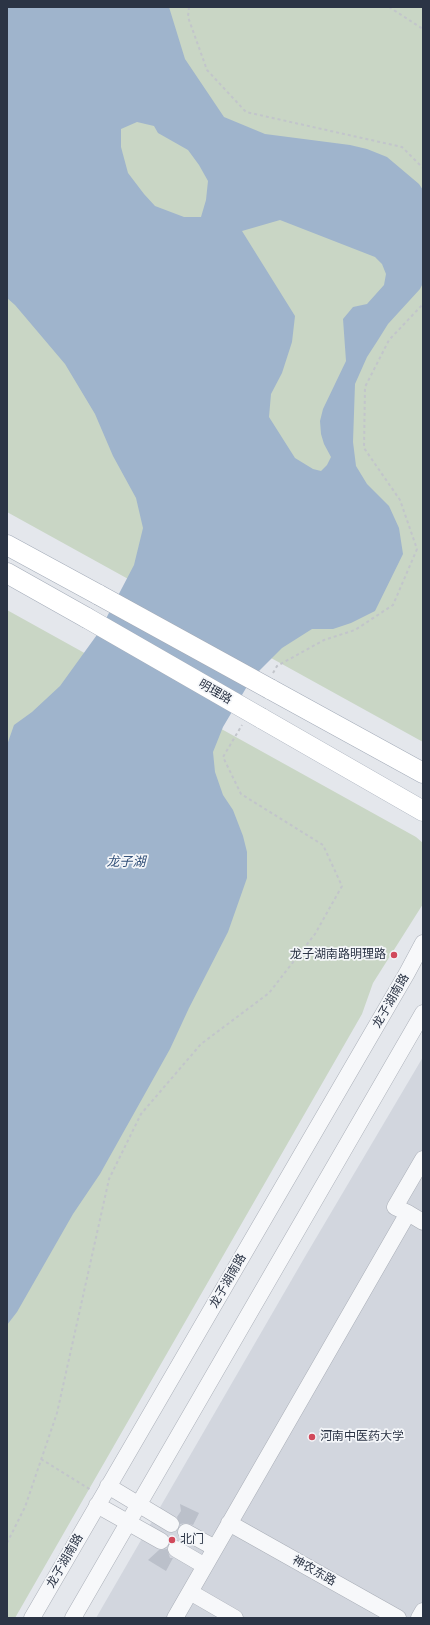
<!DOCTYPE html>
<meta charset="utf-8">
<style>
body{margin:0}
#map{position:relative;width:430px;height:1625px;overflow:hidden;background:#e4e7ec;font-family:"Fira Sans",sans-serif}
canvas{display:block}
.frame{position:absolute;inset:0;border:8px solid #2b3445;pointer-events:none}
</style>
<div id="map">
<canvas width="430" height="1625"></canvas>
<div class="frame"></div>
</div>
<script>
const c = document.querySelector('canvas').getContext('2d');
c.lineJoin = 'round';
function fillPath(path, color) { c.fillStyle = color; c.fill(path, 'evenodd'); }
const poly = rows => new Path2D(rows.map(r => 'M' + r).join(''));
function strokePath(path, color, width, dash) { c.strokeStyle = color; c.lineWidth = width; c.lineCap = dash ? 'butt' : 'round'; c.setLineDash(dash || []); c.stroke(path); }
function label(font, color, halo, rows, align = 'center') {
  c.font = font + ' "Fira Sans","Noto Sans SC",sans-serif'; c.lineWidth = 3.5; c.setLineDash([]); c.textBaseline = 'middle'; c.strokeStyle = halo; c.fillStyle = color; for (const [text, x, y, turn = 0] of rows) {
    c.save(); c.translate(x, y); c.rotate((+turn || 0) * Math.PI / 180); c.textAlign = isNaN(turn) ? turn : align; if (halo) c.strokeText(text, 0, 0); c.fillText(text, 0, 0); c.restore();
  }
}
const built = poly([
 [423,1057,423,1618,96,1618,306,1255]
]);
const green = poly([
 [7,7,423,7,423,742,7,512],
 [7,610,416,837,423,843,423,904,373,983,362,1014,15,1618,7,1618]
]);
const water = poly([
 [7,7,169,7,185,59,224,117,265,134,350,145,367,149,387,157,419,184,423,190,423,283,420,289,388,324,378,340,367,357,355,384,353,442,356,466,367,484,389,506,399,528,403,554,375,611,351,623,333,629,312,629,282,648,252,678,223,727,213,752,215,772,223,795,233,810,243,836,247,852,247,878,228,932,189,1008,170,1049,100,1174,73,1214,17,1312,7,1325,7,745,14,725,32,712,60,686,99,632,134,565,143,528,136,498,113,456,95,414,65,364,15,305,7,298],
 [137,122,154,126,158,133,188,150,199,165,208,181,206,200,201,217,184,217,155,206,144,194,128,173,121,147,121,129],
 [280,220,375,257,382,264,386,274,384,285,367,304,353,307,343,319,346,361,323,409,320,421,321,434,324,444,331,457,327,465,321,471,313,469,295,458,269,417,271,394,282,373,292,342,295,316,242,231]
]);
const building = poly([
 [180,1504,199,1513,193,1525,186,1523,180,1524,177,1517,181,1511],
 [167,1549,170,1558,173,1558,166,1571,148,1560,159,1550]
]);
const path = poly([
 [189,7,188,17,207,70,246,112,402,147,423,168],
 [389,7,423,29],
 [273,673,277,666,324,640,355,630,393,605,417,549,400,500,364,448,365,387,389,340,423,304],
 [41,1459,91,1490],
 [7,1543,25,1507,57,1413,109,1179,141,1114,201,1044,269,993,315,934,342,886,323,845,241,794,223,757,242,725]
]);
const minor = poly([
 [408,1213,423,1222],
 [108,1486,171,1524],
 [97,1505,161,1541],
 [229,1523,398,1618],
 [186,1532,215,1548],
 [176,1549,205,1566],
 [190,1592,235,1618],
 [32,1618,407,973,423,943],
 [73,1618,423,1013],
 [175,1618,408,1213,395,1207,423,1159],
 [419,1618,423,1611]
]);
const major = poly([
 [7,545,99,595],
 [7,573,87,618],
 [270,689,423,773],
 [261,718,423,811]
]);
const majorBridge = poly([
 [99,595,270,689],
 [87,618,261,718]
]);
const markers = [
 [394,955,4,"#d1495b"],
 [312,1437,4,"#d1495b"],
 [172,1540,4,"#d1495b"]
];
const streetNames = [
 ["明理路",215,692,30],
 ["龙子湖南路",391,1001,-60],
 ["龙子湖南路",228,1281,-60],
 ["龙子湖南路",65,1561,-60],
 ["神农东路",314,1571,29]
];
const poiNames = [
 ["龙子湖南路明理路",386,955,"right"],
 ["河南中医药大学",320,1437],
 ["北门",180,1540]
];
const waterNames = [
 ["龙子湖",126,862]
];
fillPath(built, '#d2d6de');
fillPath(green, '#c9d6c5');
fillPath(water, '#9fb4cc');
fillPath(building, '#bbc0ca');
strokePath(minor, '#a9aeb7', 17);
strokePath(major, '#a3abb8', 21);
strokePath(path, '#c2c5cb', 2, [3, 3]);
strokePath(minor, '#f7f8fa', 16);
strokePath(major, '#fff', 20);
strokePath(majorBridge, '#a3abb8', 21, []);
strokePath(majorBridge, '#fff', 20);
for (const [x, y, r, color] of markers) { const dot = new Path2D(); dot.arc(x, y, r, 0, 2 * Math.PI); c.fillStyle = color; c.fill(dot); strokePath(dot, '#f4f6f9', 1.5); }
label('12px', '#2b3445', '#f4f6f9', streetNames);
label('12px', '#2b3445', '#f4f6f9', poiNames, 'left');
label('italic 13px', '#34527a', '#f4f6f9', waterNames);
</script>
